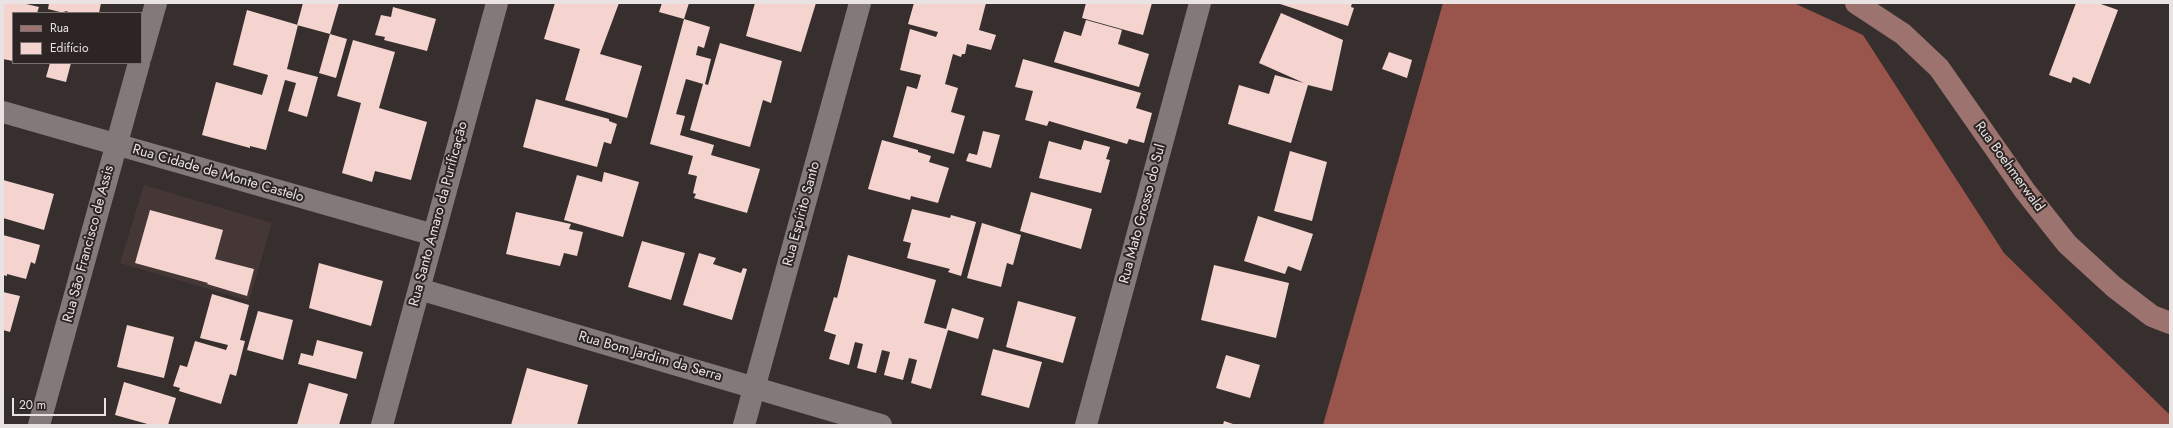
<!DOCTYPE html>
<meta charset="utf-8">
<style>
body{margin:0}
#map{position:relative;width:2173px;height:428px;overflow:hidden;background:#362f2e;font-family:Jost,sans-serif}
canvas{display:block}
.frame{position:absolute;inset:0;border:4px solid #e9e4e3;pointer-events:none}
.legend{position:absolute;left:12px;top:12px;width:130px;height:52px;box-sizing:border-box;background:#2c2524;border:1px solid #787170;margin:0;padding:5px 7px;list-style:none;font-size:12px;color:#e9e4e3}
.legend li{display:flex;align-items:center;gap:8px;height:20px}
.legend b{width:20px;border:1px solid #787170}
.scale{position:absolute;left:12px;top:398px;width:94px;height:18px;box-sizing:border-box;border:2px solid #e9e4e3;border-top:0;padding-left:5px;font-size:12px;line-height:14px;white-space:nowrap;color:#e9e4e3;-webkit-text-stroke:3px #2c2524;paint-order:stroke}
</style>
<div id="map">
<canvas width="2173" height="428"></canvas>
<div class="frame"></div>
<ul class="legend">
<li><b style="height:5px;background:#9c736f"></b>Rua</li>
<li><b style="height:11px;background:#f5d4cf"></b>Edifício</li>
</ul>
<div class="scale">20 m</div>
</div>
<script>
const c = document.querySelector('canvas').getContext('2d');
c.lineJoin = 'round';
function fillPath(path, color) { c.fillStyle = color; c.fill(path, 'evenodd'); }
const poly = rows => new Path2D(rows.map(r => 'M' + r).join(''));
function strokePath(path, color, width, dash) { c.strokeStyle = color; c.lineWidth = width; c.lineCap = dash ? 'butt' : 'round'; c.setLineDash(dash || []); c.stroke(path); }
function label(font, color, halo, rows, align = 'center') {
  c.font = font + ' Jost,sans-serif'; c.lineWidth = 4; c.setLineDash([]); c.textBaseline = 'middle'; c.strokeStyle = halo; c.fillStyle = color; for (const [text, x, y, turn = 0] of rows) {
    c.save(); c.translate(x, y); c.rotate((+turn || 0) * Math.PI / 180); c.textAlign = isNaN(turn) ? turn : align; if (halo) c.strokeText(text, 0, 0); c.fillText(text, 0, 0); c.restore();
  }
}
const built = poly([
 [144,185,272,223,249,301,120,263]
]);
const forest = poly([
 [1443,3,1794,3,1863,35,2004,253,2170,415,2170,425,1323,425]
]);
const building = poly([
 [3,3,22,3,39,7,37,13,13,13,13,61,3,59],
 [49,3,101,3,99,13,73,13,65,11,64,13,48,9],
 [303,3,339,3,330,34,347,39,336,78,319,73,330,34,297,25],
 [555,3,619,3,600,54,642,66,627,118,565,100,580,49,544,39],
 [662,3,689,3,684,19,659,12],
 [755,3,816,3,801,52,746,36],
 [914,3,986,3,979,30,996,35,991,50,967,44,965,54,962,54,961,57,953,54,945,84,958,88,951,112,965,116,954,154,893,137,907,86,917,89,921,75,900,70,910,29,936,37,938,32,908,24],
 [1086,3,1152,3,1143,35,1082,18],
 [1277,3,1352,3,1351,7,1354,8,1348,26],
 [2076,3,2098,3,2118,10,2090,84,2073,77,2071,83,2049,75],
 [393,7,436,19,427,51,384,40,385,37,375,35,381,15,391,17],
 [247,10,298,25,287,69,318,77,307,117,288,111,296,83,285,80,266,150,250,146,250,148,202,135,216,82,262,95,268,75,233,65],
 [1281,13,1343,40,1332,91,1308,85,1291,143,1228,124,1239,85,1269,94,1275,75,1304,83,1259,63],
 [684,19,710,27,704,48,698,46,696,55,711,59,705,84,708,85,720,43,782,61,771,103,763,100,750,147,690,130,703,84,686,79,676,114,685,116,680,135,714,145,711,155,760,169,747,213,694,198,696,194,693,193,697,176,688,174,693,156,650,144],
 [1086,20,1122,30,1118,44,1149,54,1139,87,1054,62,1064,31,1081,36],
 [353,40,395,52,379,108,427,122,411,180,375,171,372,182,342,173,361,103,337,96],
 [1389,52,1412,60,1407,78,1382,69],
 [1023,59,1141,93,1136,108,1152,113,1144,143,1129,139,1127,144,1049,121,1047,126,1025,120,1033,91,1015,87],
 [50,63,71,63,66,82,46,77],
 [536,99,609,119,609,121,617,124,611,144,604,142,597,167,523,147],
 [983,131,1000,135,991,168,966,161,969,153,977,155],
 [882,140,918,150,918,152,931,156,929,162,949,168,938,203,911,196,910,200,868,189],
 [1084,140,1110,147,1106,159,1110,160,1101,193,1039,178,1049,141,1081,150],
 [1290,151,1327,162,1312,221,1274,211],
 [604,172,639,182,623,237,564,220,577,175,602,182],
 [3,180,54,194,44,230,3,218],
 [1031,192,1092,209,1081,249,1020,231],
 [912,209,950,218,951,215,976,222,961,276,948,272,950,269,907,258,911,243,903,241],
 [150,210,223,230,215,259,254,269,247,296,207,284,208,283,135,263],
 [516,212,571,224,569,229,583,232,577,256,564,253,560,266,506,254],
 [1258,216,1313,234,1301,271,1288,266,1285,274,1244,261],
 [982,223,1021,235,1013,265,1007,263,1001,287,967,278],
 [3,235,40,245,35,264,31,262,26,279,7,274,7,276,3,275],
 [642,241,685,253,671,300,628,287],
 [699,253,716,258,713,264,741,273,743,268,747,269,732,320,683,305],
 [848,255,936,280,924,323,946,329,952,308,984,318,978,339,948,330,931,389,911,383,917,360,909,358,903,380,884,375,890,352,882,350,876,373,857,368,863,344,855,342,849,365,829,359,836,335,824,331,834,297,837,298],
 [319,263,383,281,371,326,309,308],
 [1214,265,1289,283,1276,338,1201,320],
 [3,292,20,296,10,332,3,330],
 [212,294,249,305,240,340,245,341,236,376,230,374,221,404,179,391,180,388,173,386,180,365,187,367,195,341,226,350,228,345,200,338],
 [1018,301,1076,317,1063,363,1006,347],
 [258,311,293,320,283,360,247,350],
 [127,325,174,337,164,378,117,367],
 [317,340,363,352,356,379,298,364,301,353,313,356],
 [993,349,1042,362,1029,408,981,395],
 [1226,355,1260,365,1250,398,1216,388],
 [527,368,588,385,577,425,511,425],
 [124,382,176,398,168,425,151,425,115,415],
 [309,383,348,394,339,425,297,425],
 [1224,421,1236,425,1223,425]
]);
const minor = poly([
 [141,56,156,3],
 [3,112,434,235],
 [419,289,881,425],
 [39,425,139,63],
 [382,425,497,3],
 [744,425,860,3],
 [1086,425,1200,3]
]);
const secondary = poly([
 [1856,3,1903,34,1939,68,2025,191,2067,244,2114,287,2152,316,2170,323]
]);
const streetNames = [
 ["Rua Boehmerwald",2009,167,54],
 ["Rua Cidade de Monte Castelo",218,174,16],
 ["Rua Santo Amaro da Purificação",439,214,-75],
 ["Rua Espírito Santo",802,214,-75],
 ["Rua Mato Grosso do Sul",1143,214,-75],
 ["Rua São Francisco de Assis",89,244,-75],
 ["Rua Bom Jardim da Serra",650,357,16]
];
fillPath(built, '#453735');
fillPath(forest, '#99544b');
fillPath(building, '#f5d4cf');
strokePath(minor, '#827978', 22);
strokePath(secondary, '#9c736f', 22);
label('14px', '#e9e4e3', '#2c2524', streetNames);
</script>
